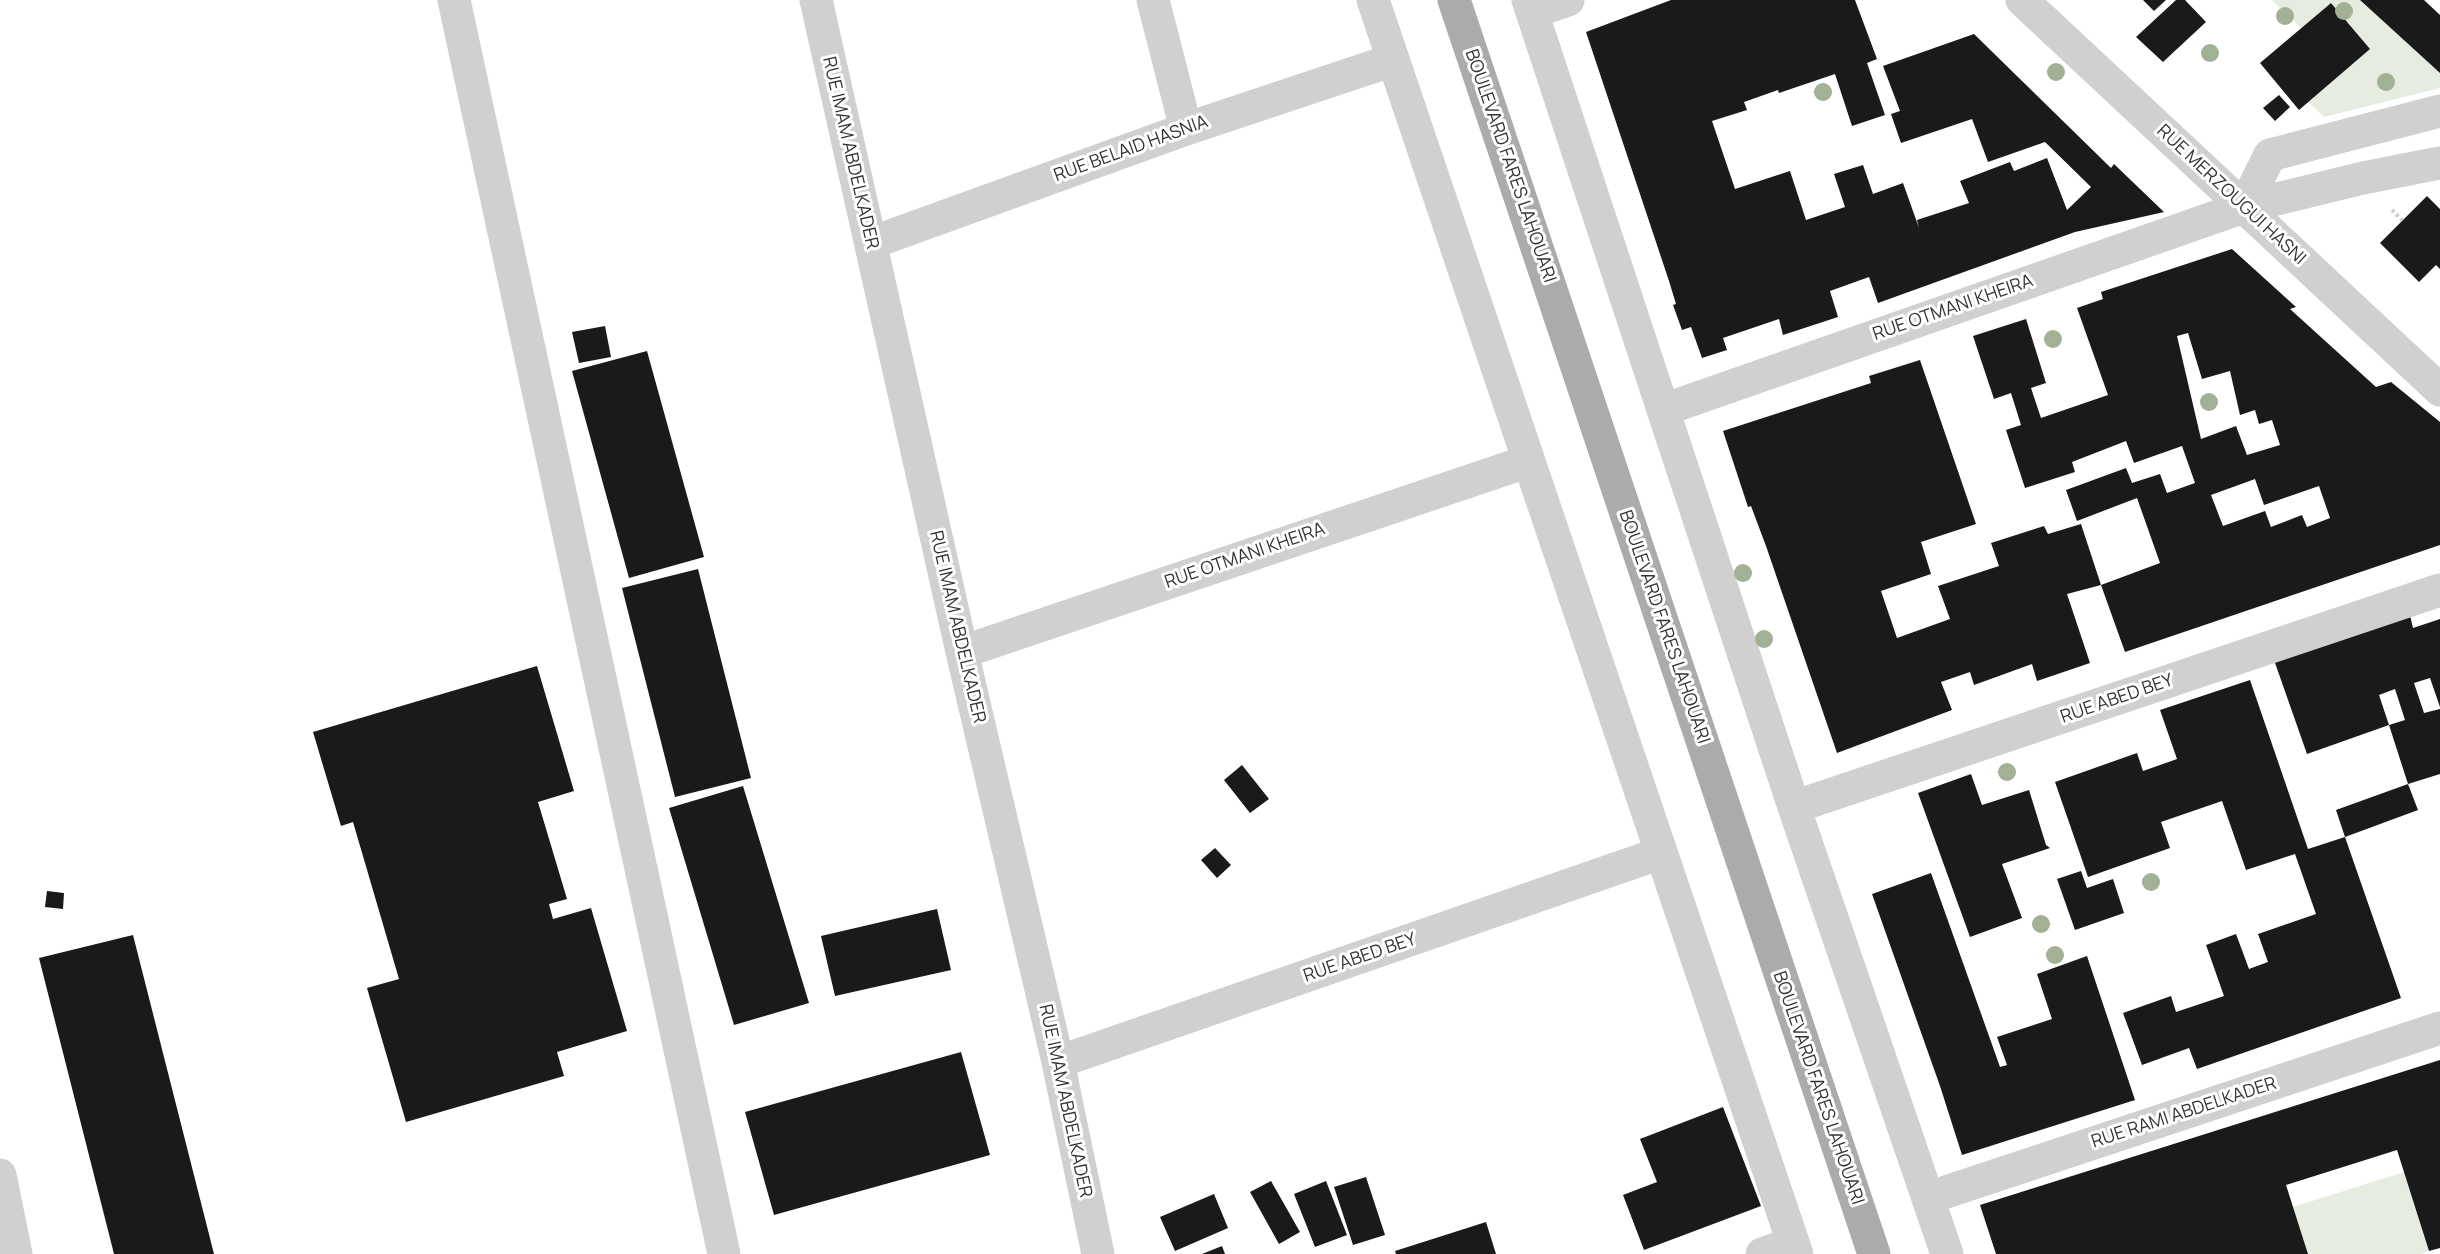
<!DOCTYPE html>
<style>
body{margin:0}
canvas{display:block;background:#fff}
</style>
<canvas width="2440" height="1254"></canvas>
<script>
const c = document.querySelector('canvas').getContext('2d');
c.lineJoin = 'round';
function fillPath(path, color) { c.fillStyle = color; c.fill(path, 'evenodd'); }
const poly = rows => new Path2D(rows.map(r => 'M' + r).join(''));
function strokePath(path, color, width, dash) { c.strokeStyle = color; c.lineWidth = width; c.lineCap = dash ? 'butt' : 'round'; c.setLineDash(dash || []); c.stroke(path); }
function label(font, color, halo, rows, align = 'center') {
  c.font = font + ' Manrope,sans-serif'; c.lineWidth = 6; c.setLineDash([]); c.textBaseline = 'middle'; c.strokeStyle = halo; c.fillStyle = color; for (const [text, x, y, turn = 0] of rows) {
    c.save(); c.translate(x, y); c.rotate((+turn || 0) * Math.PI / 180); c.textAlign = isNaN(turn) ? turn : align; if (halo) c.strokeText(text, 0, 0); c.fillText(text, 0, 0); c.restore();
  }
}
const green = poly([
 [2272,0,2360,0,2440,73,2440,88,2324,117,2308,102,2370,49,2331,3,2301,28],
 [2404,1172,2429,1251,2421,1254,2308,1254,2293,1207]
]);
const building = poly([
 [1671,0,1855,0,1874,51,1877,59,1867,63,1885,115,1852,126,1835,74,1779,93,1778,90,1744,102,1747,110,1712,121,1735,189,1790,171,1806,220,1845,207,1834,174,1863,165,1873,194,1903,183,1919,228,1917,220,1969,203,1960,181,2010,162,2014,171,2047,158,2067,210,2091,187,2045,142,1988,162,1972,119,1901,143,1891,114,1900,111,1883,66,1974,34,2111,168,2114,164,2164,212,2075,232,1878,303,1869,277,1830,291,1838,317,1783,335,1779,319,1723,338,1727,350,1702,358,1691,327,1682,330,1673,305,1676,304,1669,281,1586,32],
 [2143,0,2166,0,2154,11],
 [2176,0,2185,0,2206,22,2163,62,2136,37],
 [2360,0,2424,0,2440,15,2440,73],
 [2331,3,2370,49,2299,110,2260,63],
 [2279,95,2290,107,2275,121,2263,108],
 [2427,196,2440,209,2440,269,2436,265,2419,282,2380,243],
 [2232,249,2296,307,2290,309,2376,387,2391,382,2440,422,2440,545,2125,652,2101,585,2160,563,2137,498,2077,521,2066,490,2126,468,2132,483,2160,474,2167,493,2195,483,2182,446,2134,463,2126,441,2072,462,2075,472,2025,488,2006,430,2021,425,2011,393,1994,399,1973,336,2026,319,2046,383,2031,388,2041,418,2108,395,2077,308,2103,299,2101,292],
 [2188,333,2202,379,2230,371,2240,415,2255,410,2259,424,2272,420,2280,445,2247,455,2236,426,2201,439,2177,336],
 [2255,479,2264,505,2319,486,2330,518,2307,527,2302,515,2271,527,2265,511,2223,526,2211,495],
 [605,326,611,357,579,363,572,332],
 [647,351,704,557,629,578,572,371],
 [1920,360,1976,524,1921,542,1931,574,1881,591,1897,638,1950,619,1938,586,1999,566,1991,543,2044,526,2048,534,2081,524,2101,585,2067,594,2090,663,2037,681,2032,664,1974,685,1970,672,1941,682,1952,710,1837,753,1766,546,1751,506,1748,507,1723,431,1871,383,1869,376],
 [698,569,751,778,675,797,622,588],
 [2410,615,2413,628,2440,619,2440,707,2430,678,2414,683,2424,713,2440,709,2440,774,2408,784,2389,725,2307,754,2274,660],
 [2395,689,2405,720,2389,725,2379,695],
 [537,666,574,791,538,802,567,899,549,904,553,919,591,908,627,1031,557,1052,564,1076,406,1122,367,988,399,979,353,822,341,826,313,732],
 [2250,680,2308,849,2345,837,2401,998,2197,1069,2189,1048,2142,1065,2123,1013,2171,996,2176,1012,2224,996,2206,945,2236,934,2249,969,2268,962,2258,934,2316,914,2295,854,2246,870,2222,801,2161,822,2170,848,2088,877,2055,782,2137,753,2143,771,2177,759,2160,710],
 [1242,765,1269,799,1250,813,1224,780],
 [1971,774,1982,805,2029,790,2046,845,2050,848,2002,864,2022,918,1970,937,1918,793],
 [2408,784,2418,810,2345,837,2336,810],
 [743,786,809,1003,734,1025,669,808],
 [1215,848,1231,865,1217,878,1201,860],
 [2081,871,2087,888,2113,879,2124,913,2075,930,2057,879],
 [1931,873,2000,1067,2007,1065,1997,1037,2052,1019,2037,974,2087,956,2135,1100,1962,1155,1940,1086,1872,894],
 [47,891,64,893,63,909,45,907],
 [937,909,951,970,835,996,821,936],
 [133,935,214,1254,114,1254,39,958],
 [961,1052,990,1155,774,1215,745,1112],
 [2440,1060,2440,1248,2429,1251,2397,1150,2286,1185,2308,1254,1996,1254,1980,1205],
 [1723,1107,1761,1206,1644,1250,1623,1195,1657,1182,1640,1139],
 [1366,1177,1385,1235,1353,1245,1334,1187],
 [1271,1181,1300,1232,1279,1244,1250,1192],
 [1326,1181,1347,1235,1315,1247,1294,1194],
 [1214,1194,1228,1228,1175,1251,1160,1217],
 [1486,1222,1496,1254,1396,1254,1395,1251],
 [1222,1246,1225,1254,1202,1254]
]);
const path = poly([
 [2392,210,2402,220]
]);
const minor = poly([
 [454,0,724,1254],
 [816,0,962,652,1058,1062,1098,1254],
 [1153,0,1186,129],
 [1373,0,1797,1254],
 [1528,0,1794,807,1947,1254],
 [2022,0,2440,390],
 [1532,12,1568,0],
 [2244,207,2270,155,2440,111],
 [871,243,1186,129,1393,60],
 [1663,410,2244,207,2363,178,2440,163],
 [962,652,1529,461],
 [1794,807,2440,590],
 [1058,1062,1661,853],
 [0,1175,16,1254],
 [1928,1198,2440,1028],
 [1762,1254,1793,1243]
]);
const major = poly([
 [1454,0,1874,1254]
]);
const trees = [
 [2344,11],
 [2285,16],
 [2210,53],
 [2056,72],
 [2386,82],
 [1823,92],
 [2053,339],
 [2209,402],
 [1743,573],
 [1764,639],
 [2007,772],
 [2151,882],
 [2041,924],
 [2055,955]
];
const streetNames = [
 ["RUE BELAID HASNIA",1131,149,-20],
 ["RUE IMAM ABDELKADER",850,153,77],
 ["BOULEVARD FARES LAHOUARI",1510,166,71],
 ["RUE MERZOUGUI HASNI",2231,195,43],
 ["RUE OTMANI KHEIRA",1953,308,-19],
 ["RUE OTMANI KHEIRA",1245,556,-19],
 ["RUE IMAM ABDELKADER",957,627,77],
 ["BOULEVARD FARES LAHOUARI",1664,627,71],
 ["RUE ABED BEY",2117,699,-19],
 ["RUE ABED BEY",1360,958,-19],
 ["BOULEVARD FARES LAHOUARI",1818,1088,71],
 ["RUE IMAM ABDELKADER",1065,1101,78],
 ["RUE RAMI ABDELKADER",2184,1113,-18]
];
fillPath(green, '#e6ecdf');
fillPath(building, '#1a1a1a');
strokePath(path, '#cdcdcd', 4, [3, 3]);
strokePath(minor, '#d0d0d0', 33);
strokePath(major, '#ababab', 33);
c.fillStyle = '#a2b095';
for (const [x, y] of trees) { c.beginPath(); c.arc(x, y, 9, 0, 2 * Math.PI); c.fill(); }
label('18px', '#333', '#fff', streetNames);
</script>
